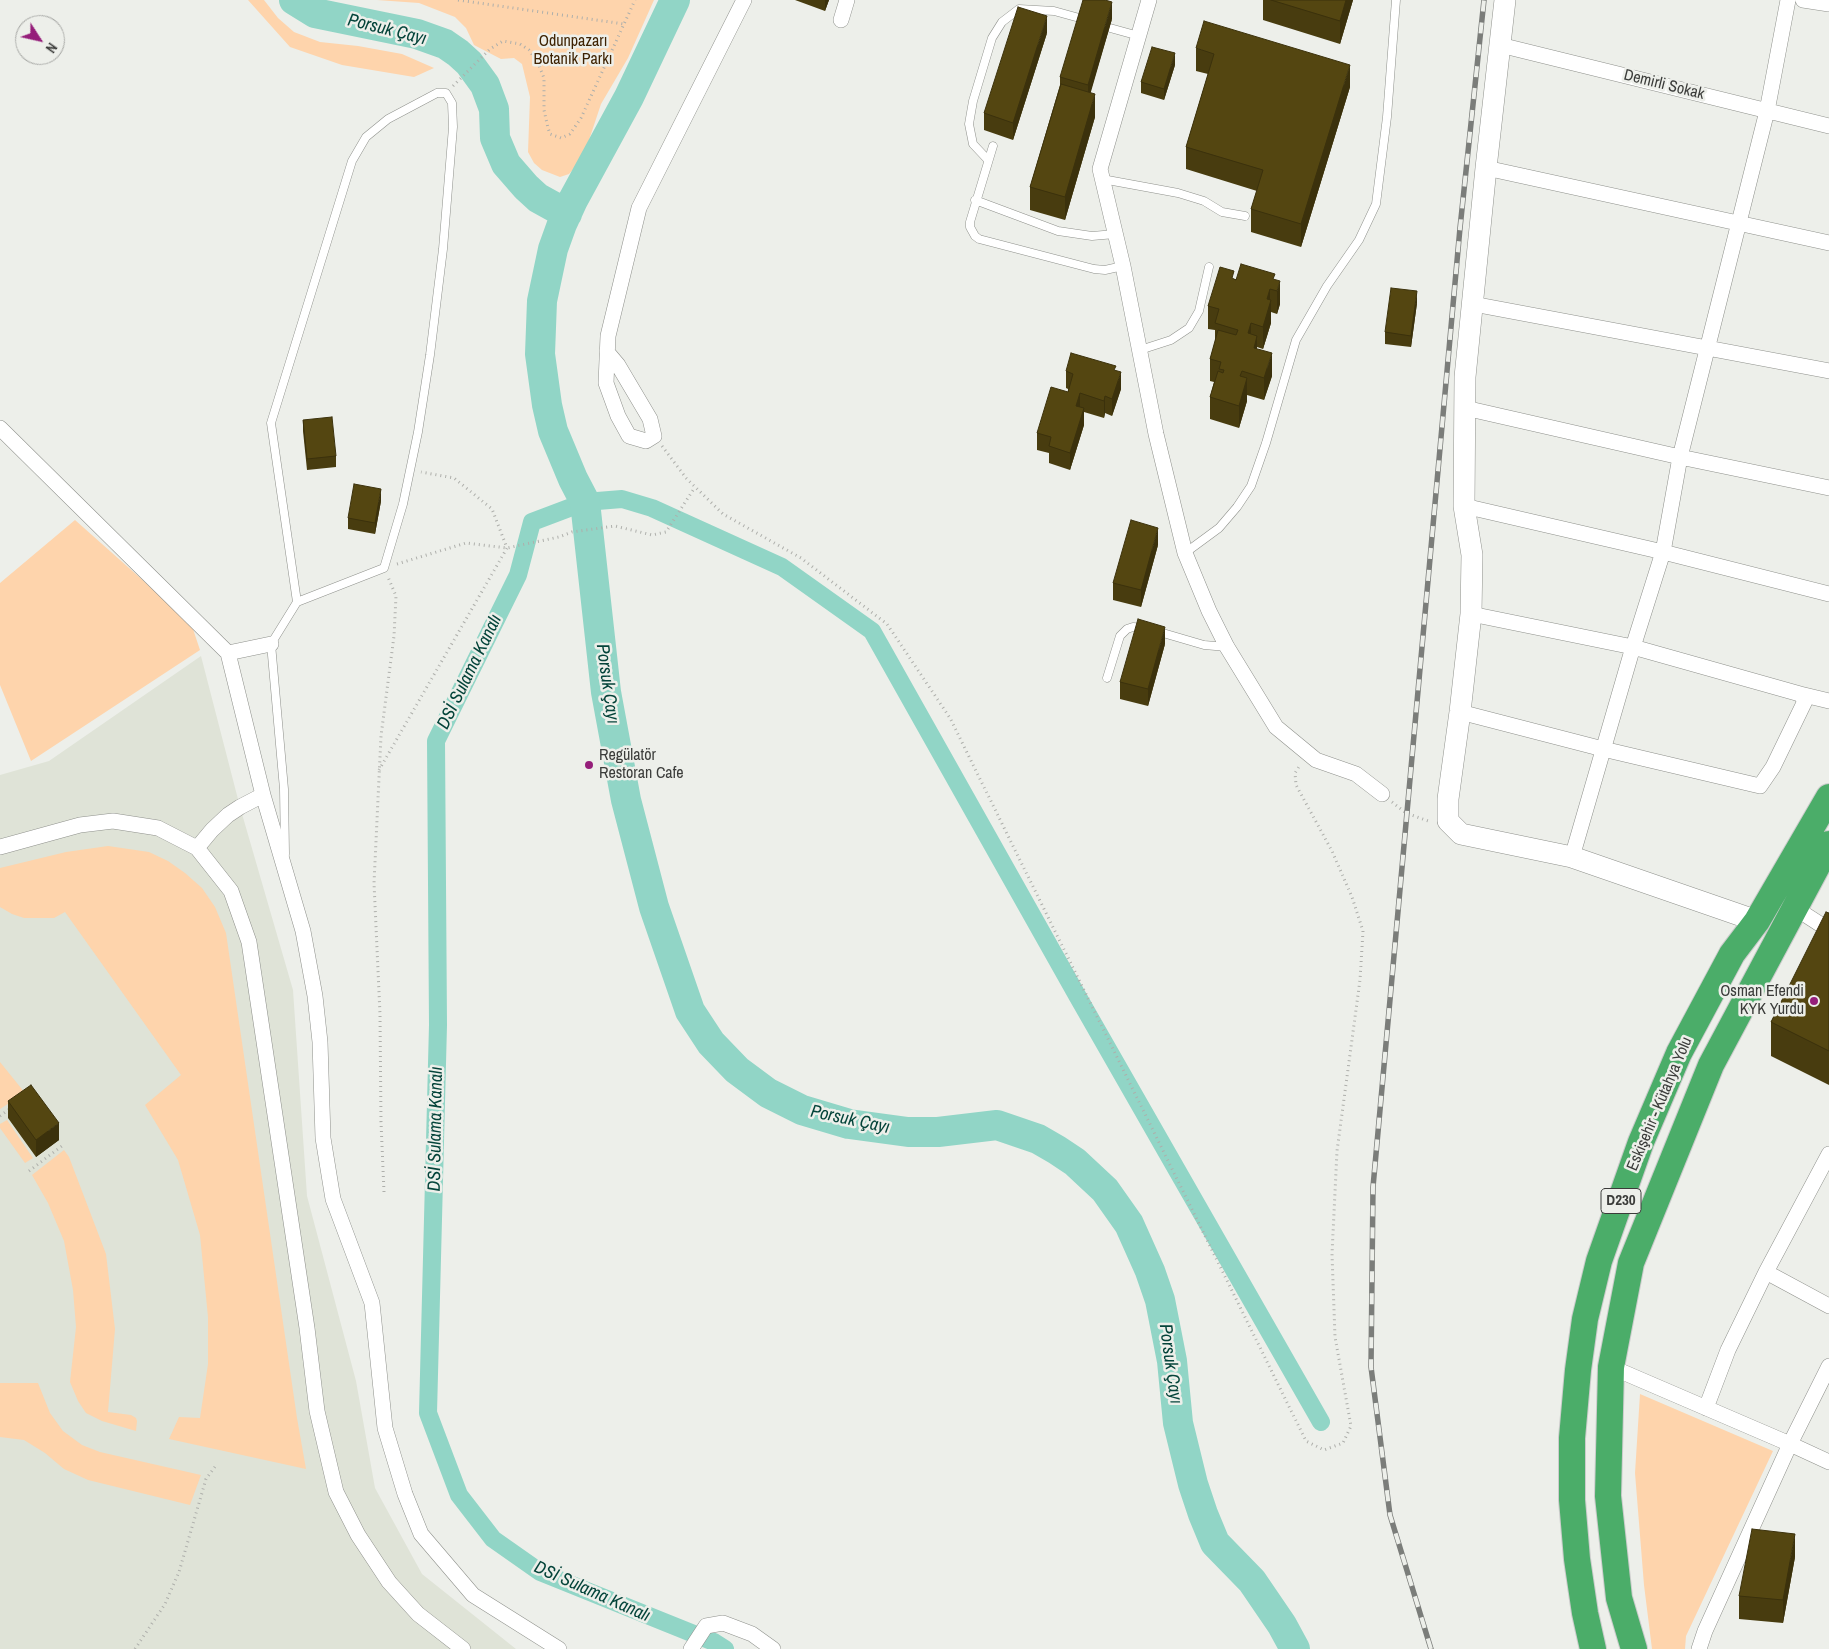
<!DOCTYPE html>
<meta charset="utf-8">
<style>
body{margin:0}
#map{position:relative;width:1829px;height:1649px;overflow:hidden;background:#edefea;font-family:"Archivo Narrow",sans-serif}
canvas{display:block}
.north{position:absolute;left:15px;top:15px;width:50px;height:50px;box-sizing:border-box;background:#edefea;border:1px solid #a6a7a4;border-radius:50%;rotate:125deg;font-size:14px;font-weight:700;line-height:20px;text-align:center;color:#3b3c3a}
.north::after{content:'';display:block;margin:auto;width:18px;height:22px;background:#951e7a;clip-path:polygon(50% 0,100% 100%,50% 72%,0 100%)}
</style>
<div id="map">
<canvas width="1829" height="1649"></canvas>
<div class="north">N</div>
</div>
<script>
const c = document.querySelector('canvas').getContext('2d');
c.lineJoin = 'round';
function fillPath(path, color) { c.fillStyle = color; c.fill(path, 'evenodd'); }
const poly = rows => new Path2D(rows.map(r => 'M' + r).join(''));
function strokePath(path, color, width, dash) { c.strokeStyle = color; c.lineWidth = width; c.lineCap = dash ? 'butt' : 'round'; c.setLineDash(dash || []); c.stroke(path); }
function label(font, color, halo, rows, align = 'center') {
  c.font = font + ' "Archivo Narrow",sans-serif'; c.lineWidth = 5; c.setLineDash([]); c.textBaseline = 'middle'; c.strokeStyle = halo; c.fillStyle = color; for (const [text, x, y, turn = 0] of rows) {
    c.save(); c.translate(x, y); c.rotate((+turn || 0) * Math.PI / 180); c.textAlign = isNaN(turn) ? turn : align; if (halo) c.strokeText(text, 0, 0); c.fillText(text, 0, 0); c.restore();
  }
}
const built = poly([
 [201,656,240,807,293,990,307,1196,356,1381,375,1488,422,1574,516,1649,0,1649,0,775,49,761]
]);
const green = poly([
 [248,0,264,0,278,18,294,32,320,42,358,46,402,54,434,68,414,77,342,65,290,47],
 [377,0,654,0,628,58,601,104,588,143,577,165,569,174,560,177,542,170,534,163,528,152,530,97,522,64,514,58,501,59,474,45,466,28,455,17,419,3],
 [75,520,191,623,200,650,31,761,0,685,0,583],
 [108,846,149,852,168,861,185,873,202,888,215,907,226,933,297,1418,306,1469,169,1439,179,1417,200,1418,208,1364,208,1317,200,1235,178,1160,145,1105,181,1075,65,912,54,918,24,918,12,914,0,907,0,868,66,852],
 [0,1062,25,1093,0,1109],
 [7,1120,33,1158,25,1163,0,1128,0,1124],
 [64,1150,69,1157,106,1254,115,1329,108,1412,131,1415,136,1418,137,1421,136,1431,102,1421,86,1413,78,1401,70,1382,76,1327,73,1290,64,1241,48,1203,32,1175],
 [0,1383,38,1383,50,1413,63,1431,82,1445,100,1452,201,1475,190,1505,88,1480,64,1469,45,1453,24,1440,0,1437],
 [1640,1394,1773,1451,1686,1636,1685,1649,1652,1649,1644,1585,1635,1473]
]);
const canal = poly([
 [725,1649,714,1642,540,1572,493,1539,459,1495,428,1413,438,1025,436,741,518,575,532,522,585,502,622,499,652,508,782,567,872,631,1078,997,1321,1422]
]);
const river = poly([
 [294,0,315,13,417,34,445,44,458,53,469,63,485,85,494,109,495,138,506,164,526,187,538,198,567,214],
 [675,0,629,97,573,200,562,224,553,249,542,301,540,354,547,405,553,431,573,479,585,502,606,692,626,800,654,907,690,1011,711,1043,737,1070,768,1093,802,1110,849,1124,908,1132,938,1132,997,1125,1038,1139,1057,1150,1075,1162,1105,1190,1129,1224,1150,1271,1160,1300,1172,1361,1178,1423,1193,1484,1203,1514,1215,1543,1252,1581,1282,1625,1295,1649]
]);
const path = poly([
 [458,0,624,24],
 [453,86,490,49,503,41,520,44,529,50,538,63,544,78,544,110,548,128,550,134,561,138,570,134,581,118,635,0],
 [662,446,686,478,723,514,801,558,887,624,950,718,1306,1441,1324,1450,1343,1443,1351,1426,1335,1337,1332,1254,1337,1151,1360,980,1363,931,1352,897,1332,851,1296,785,1295,773,1300,765],
 [397,564,466,543,507,548,559,537,572,532,615,526,652,535,666,532,695,487],
 [379,770,507,548,492,509,454,478,421,472],
 [1392,802,1406,813,1431,822],
 [0,1116,11,1108],
 [29,1171,62,1146],
 [384,1192,381,1122,380,1014,374,883,381,736,394,636,396,596,388,577],
 [135,1649,165,1604,179,1572,206,1479,217,1464]
]);
const lane = poly([
 [1110,28,1139,36],
 [437,93,446,93,452,103,453,127,443,249,430,355,418,432,403,504,384,568,297,602,271,423,352,161,366,137,388,119,437,93],
 [993,146,970,222,970,227,975,236,979,239,1094,269,1105,270,1123,266],
 [988,160,973,144,969,124,973,101,992,38,1002,22,1019,9,1054,11,1083,19],
 [1102,179,1178,193,1204,201,1222,212,1245,216],
 [975,200,1058,231,1092,236,1115,234],
 [1140,350,1171,340,1189,328,1199,311,1209,267],
 [1185,553,1219,528,1237,507,1251,486,1266,443,1296,340,1327,286,1359,240,1376,204,1387,117,1396,0],
 [1156,631,1204,645,1227,647],
 [1107,678,1120,636,1127,629,1133,627,1145,628],
 [285,854,284,789,271,644,297,602]
]);
const street = poly([
 [1149,0,1100,169,1123,266,1156,434,1185,553,1209,611,1227,647,1276,727,1316,760,1356,774,1382,794],
 [1803,0,1829,4],
 [841,20,847,0],
 [1500,45,1829,126],
 [1486,168,1829,243],
 [1473,304,1829,371],
 [607,352,618,365,650,419,654,436,646,441,629,436,618,416,606,383,608,336,639,208,744,0],
 [1465,408,1680,457,1829,488],
 [0,428,228,653,263,795,303,931,315,996,320,1042,323,1138,333,1199,372,1303,385,1428,405,1494,421,1534,473,1595,559,1649],
 [1464,506,1663,552,1829,594],
 [228,653,271,644],
 [1800,694,1829,701],
 [1460,712,1603,749,1760,786,1773,767,1805,701,1800,694,1633,647,1471,614],
 [0,847,80,825,113,821,158,828,197,848,231,891,249,942,307,1328,317,1411,336,1492,358,1535,389,1582,418,1614,463,1649],
 [197,848,212,830,228,815,240,807,263,795],
 [1572,857,1633,647,1663,552,1680,457,1767,111,1788,0],
 [1795,908,1829,930],
 [1766,1272,1829,1306],
 [1829,1366,1790,1444,1829,1462],
 [1611,1367,1790,1444,1705,1631,1699,1649],
 [1706,1408,1728,1350,1766,1272,1829,1154],
 [691,1649,706,1626,723,1623,752,1634,773,1649]
]);
const secondary = poly([
 [1505,0,1486,168,1465,377,1464,506,1472,555,1471,614,1460,712,1448,799,1448,821,1461,834,1572,857,1757,921]
]);
const highway = poly([
 [1593,1649,1585,1613,1577,1559,1572,1500,1572,1438,1578,1370,1585,1319,1599,1261,1641,1142,1679,1053,1732,954,1757,921,1829,797],
 [1634,1649,1619,1598,1608,1496,1611,1367,1631,1263,1711,1065,1829,844]
]);
const rail = poly([
 [1431,1649,1390,1515,1371,1367,1373,1187,1460,228,1484,0]
]);
const wall = poly([
 [795,0,829,0,825,11],
 [1263,0,1353,0,1340,44,1263,20],
 [1112,19,1090,93,1095,117,1065,220,1030,210,1030,187,1060,85,1060,77],
 [1047,33,1013,140,984,130,984,113],
 [1196,48,1350,87,1301,247,1251,232,1251,209,1257,191,1186,169,1186,147,1208,74,1196,71],
 [1175,65,1164,100,1141,93,1141,82],
 [1234,279,1275,280,1280,304,1277,314,1271,312,1271,323,1263,349,1257,347,1257,349,1272,376,1264,400,1247,395,1247,401,1239,428,1210,419,1210,397,1214,382,1210,381,1210,359,1215,342,1215,330,1208,329,1208,306],
 [1417,303,1411,347,1385,344,1385,332],
 [1066,371,1116,371,1121,389,1112,416,1105,413,1104,418,1084,412,1084,425,1070,470,1049,463,1049,453,1037,450,1037,433,1068,392,1068,389,1066,388],
 [303,420,336,456,336,467,307,470,303,431],
 [381,501,375,534,348,529,348,518],
 [1158,545,1141,607,1113,600,1113,583],
 [1165,644,1148,706,1120,699,1120,682],
 [1829,913,1829,1085,1771,1056,1771,1022],
 [8,1101,59,1140,36,1157,8,1118],
 [1795,1557,1783,1623,1739,1619,1739,1596]
]);
const shadedWall = poly([
 [825,0,829,0,825,11],
 [1346,0,1353,0,1340,44,1340,21],
 [1112,2,1112,19,1088,102,1088,85],
 [1047,16,1047,33,1013,140,1013,123],
 [1175,53,1175,65,1164,100,1164,89],
 [1350,65,1350,87,1301,247,1301,224],
 [1095,94,1095,117,1065,220,1065,197],
 [1280,281,1280,304,1277,314,1277,291],
 [1270,289,1270,305,1271,300,1271,323,1263,349,1263,327,1267,299],
 [1417,291,1417,303,1411,347,1411,336],
 [1251,323,1251,346,1248,333],
 [1257,336,1257,359,1254,348],
 [1272,353,1272,376,1264,400,1264,378],
 [1121,372,1121,389,1112,416,1112,399],
 [1247,378,1247,401,1239,428,1239,406],
 [1080,393,1080,410,1076,406],
 [1105,396,1105,413,1104,418,1104,401],
 [1084,408,1084,425,1070,470,1070,453],
 [381,489,381,501,375,534,375,523],
 [1158,528,1158,545,1141,607,1141,590],
 [1165,627,1165,644,1148,706,1148,689],
 [59,1123,59,1140,36,1157,36,1140],
 [1795,1534,1795,1557,1783,1623,1783,1600]
]);
const building = poly([
 [1083,0,1105,0,1112,2,1088,85,1060,77,1083,0],
 [1271,0,1346,0,1340,21,1271,0],
 [1018,7,1047,16,1013,123,984,113,1018,7],
 [1204,21,1350,65,1301,224,1251,209,1263,170,1186,147,1214,54,1196,48,1204,21],
 [1152,47,1175,53,1164,89,1141,82,1152,47],
 [1061,84,1095,94,1065,197,1030,187,1061,84],
 [1241,264,1275,274,1273,279,1280,281,1277,291,1270,289,1267,299,1271,300,1263,327,1251,323,1248,333,1257,336,1254,348,1272,353,1264,378,1242,371,1240,376,1247,378,1239,406,1210,397,1218,371,1223,373,1224,370,1219,369,1221,362,1210,359,1218,330,1236,335,1238,330,1215,323,1219,309,1208,306,1220,267,1234,271,1232,278,1236,280,1241,264],
 [1391,288,1417,291,1411,336,1385,332,1391,288],
 [1071,353,1116,366,1114,370,1121,372,1112,399,1105,396,1104,401,1080,393,1076,406,1084,408,1070,453,1049,446,1051,437,1037,433,1051,387,1068,392,1073,374,1066,371,1071,353],
 [332,417,336,456,307,459,303,420,332,417],
 [354,484,381,489,375,523,348,518,354,484],
 [1131,520,1158,528,1141,590,1113,583,1131,520],
 [1138,619,1165,627,1148,689,1120,682,1138,619],
 [1826,912,1829,913,1829,1051,1771,1022,1826,912],
 [31,1085,59,1123,36,1140,8,1101,31,1085],
 [1752,1529,1795,1534,1783,1600,1739,1596,1752,1529]
]);
const markers = [
 [589,765,5,"#951e7a"],
 [1814,1001,5,"#951e7a"]
];
const shields = [
 [1621,1201,40]
];
const shieldNames = [
 ["D230",1621,1201]
];
const parkNames = [
 ["Odunpazarı",573,42],
 ["Botanik Parkı",573,60]
];
const streetNames = [
 ["Demirli Sokak",1664,85,14],
 ["Eskişehir - Kütahya Yolu",1660,1104,-67]
];
const poiNames = [
 ["Regülatör",599,756],
 ["Restoran Cafe",599,774],
 ["Osman Efendi",1804,992,"right"],
 ["KYK Yurdu",1804,1010,"right"]
];
const waterNames = [
 ["Porsuk Çayı",387,30,14],
 ["DSİ Sulama Kanalı",470,672,-64],
 ["Porsuk Çayı",607,684,82],
 ["Porsuk Çayı",850,1120,12],
 ["DSİ Sulama Kanalı",436,1129,-89],
 ["Porsuk Çayı",1170,1364,82],
 ["DSİ Sulama Kanalı",592,1592,24]
];
fillPath(built, '#dfe3d7');
fillPath(green, '#fed4ac');
strokePath(canal, '#91d5c6', 18);
strokePath(river, '#91d5c6', 30);
strokePath(lane, '#8f918c', 9);
strokePath(street, '#8f918c', 16);
strokePath(secondary, '#8f918c', 22);
strokePath(highway, '#ccc', 28);
strokePath(path, '#aeafab', 3, [1, 4]);
strokePath(lane, '#fff', 8);
strokePath(street, '#fff', 15);
strokePath(secondary, '#fff', 21);
strokePath(highway, '#4bad69', 26);
strokePath(rail, '#7b7d7a', 5.5);
strokePath(rail, '#edefea', 4, [11]);
fillPath(wall, '#483c0f');
fillPath(shadedWall, '#3b310c');
fillPath(building, '#544611');
strokePath(building, '#3b310c', 1);
for (const [x, y, r, color] of markers) { const dot = new Path2D(); dot.arc(x, y, r, 0, 2 * Math.PI); c.fillStyle = color; c.fill(dot); strokePath(dot, '#edefea', 2); }
for (const [x, y, w] of shields) { const box = new Path2D(); box.roundRect(x - w / 2, y - 12.5, w, 25, 4); c.fillStyle = '#edefea'; c.fill(box); strokePath(box, '#3b3c3a', 1); }
label('bold 15px', '#3b3c3a', null, shieldNames);
label('16px', '#3e2202', '#edefea', parkNames);
label('16px', '#3b3c3a', '#edefea', streetNames);
label('16px', '#3b3c3a', '#edefea', poiNames, 'left');
label('italic 18px', '#04443a', '#edefea', waterNames);
</script>
